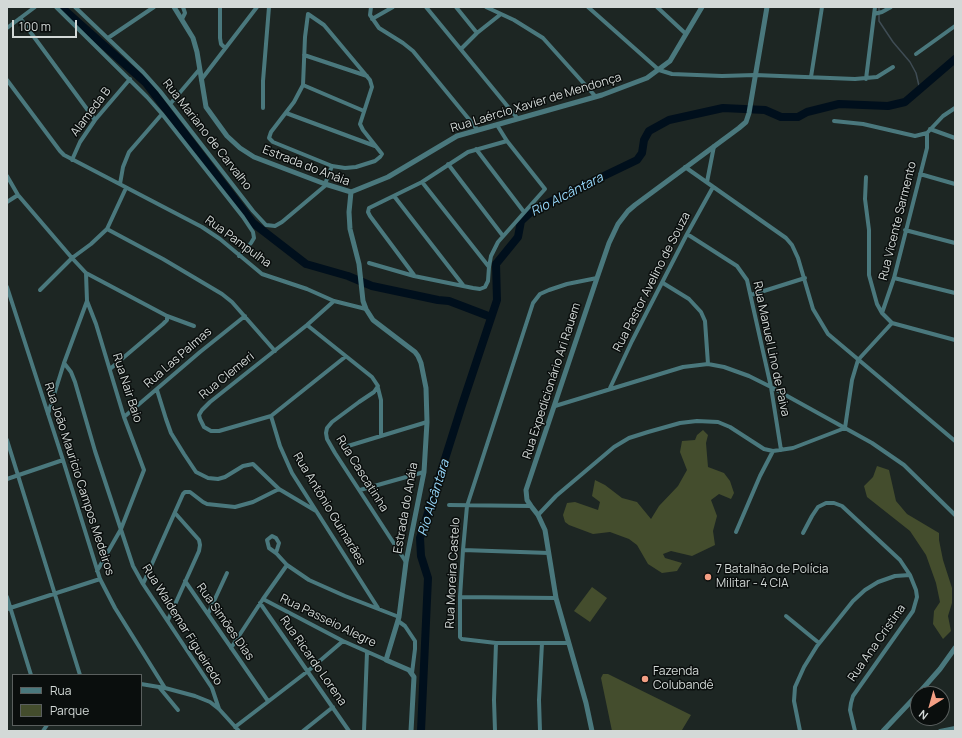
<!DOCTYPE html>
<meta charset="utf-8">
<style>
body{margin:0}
#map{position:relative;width:962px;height:738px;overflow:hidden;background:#1d2623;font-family:Manrope,sans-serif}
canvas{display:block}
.frame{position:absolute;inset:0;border:8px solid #d3d9d7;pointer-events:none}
.legend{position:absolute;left:12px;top:674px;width:130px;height:52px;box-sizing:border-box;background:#0a0e0d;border:1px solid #5a5f5e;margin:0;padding:5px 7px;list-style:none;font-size:12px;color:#d3d9d7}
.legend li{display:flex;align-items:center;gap:8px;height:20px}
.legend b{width:20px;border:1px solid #5a5f5e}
.north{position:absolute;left:910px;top:686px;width:40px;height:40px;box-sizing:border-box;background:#0a0e0d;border:1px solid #5a5f5e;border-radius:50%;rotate:217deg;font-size:11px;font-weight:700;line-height:16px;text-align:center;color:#d3d9d7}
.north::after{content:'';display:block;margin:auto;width:14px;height:18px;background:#f39f84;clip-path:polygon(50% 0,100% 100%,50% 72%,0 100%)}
.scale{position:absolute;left:12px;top:20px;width:65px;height:18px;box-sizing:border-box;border:2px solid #d3d9d7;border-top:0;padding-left:5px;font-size:12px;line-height:14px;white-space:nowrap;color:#d3d9d7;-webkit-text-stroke:3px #0a0e0d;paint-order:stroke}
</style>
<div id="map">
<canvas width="962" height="738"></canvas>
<div class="frame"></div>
<ul class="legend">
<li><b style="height:5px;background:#4a787d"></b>Rua</li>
<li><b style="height:11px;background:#444d2d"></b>Parque</li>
</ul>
<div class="north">N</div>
<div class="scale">100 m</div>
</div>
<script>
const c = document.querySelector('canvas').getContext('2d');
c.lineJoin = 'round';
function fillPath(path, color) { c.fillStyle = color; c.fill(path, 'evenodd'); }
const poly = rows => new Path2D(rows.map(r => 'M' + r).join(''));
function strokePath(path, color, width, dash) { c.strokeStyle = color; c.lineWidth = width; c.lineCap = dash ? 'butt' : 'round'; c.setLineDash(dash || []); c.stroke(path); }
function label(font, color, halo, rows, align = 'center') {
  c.font = font + ' Manrope,sans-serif'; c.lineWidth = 3; c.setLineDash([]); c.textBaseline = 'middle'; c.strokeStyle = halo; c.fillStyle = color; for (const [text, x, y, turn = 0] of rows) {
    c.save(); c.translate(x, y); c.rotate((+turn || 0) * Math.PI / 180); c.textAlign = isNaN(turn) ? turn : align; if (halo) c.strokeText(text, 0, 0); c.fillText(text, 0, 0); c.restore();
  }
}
const green = poly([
 [703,430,708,435,706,443,708,467,724,473,730,481,734,493,731,499,719,494,711,500,717,516,713,531,715,545,692,556,671,551,663,554,665,558,682,563,677,571,662,573,648,564,637,545,629,539,610,532,593,534,569,525,565,522,563,515,567,503,575,502,598,510,600,502,592,496,595,480,605,485,622,498,637,502,651,519,659,506,678,486,687,470,680,452,682,441,695,440,697,435],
 [877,466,889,470,896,501,907,514,939,533,939,540,943,560,952,588,952,603,948,616,951,631,943,639,933,624,934,611,940,602,936,583,926,555,910,531,867,497,864,486,873,477],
 [592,587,607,598,590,622,574,611],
 [603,674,608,674,691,715,682,730,612,731,601,678]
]);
const stream = poly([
 [879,7,879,21,893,42,910,62,916,73,920,90]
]);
const river = poly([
 [61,7,146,83,253,223,306,264,348,276,372,286,438,300,449,301,491,317],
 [421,731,428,578,421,556,420,538,462,405,497,300,496,264,518,237,521,221,533,210,637,160,642,153,644,140,649,131,669,120,723,108,765,110,781,117,798,117,807,112,839,104,888,106,905,102,955,59]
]);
const minor = poly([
 [56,7,147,97,162,114,243,217,253,232,254,238,251,243,239,256],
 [75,7,143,72,160,91,253,211,266,225,275,226,282,222,326,185],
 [220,7,220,38,221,44,225,48],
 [371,7,370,15,379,28,403,43,413,51,477,129],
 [426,7,518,119],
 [456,7,477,33],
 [486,7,514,20,543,38,596,97],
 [588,7,659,70,672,74,722,76,755,75,855,79,877,77,893,67],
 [657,7,686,34],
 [308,14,324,25,370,80,372,87,360,124,363,130,382,154,380,157,375,161,356,167,345,168,332,166,273,142,269,138,271,132,294,102,303,85,305,37,308,14],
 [874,14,882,12,891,7],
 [20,18,95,120],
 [182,19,185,13,183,7],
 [372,19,393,7],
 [7,28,35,7],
 [108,38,154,7],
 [461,49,477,33,501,14],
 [916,54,955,26],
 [304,55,367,76],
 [811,77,822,7],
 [866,79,875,7],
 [7,80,60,151,64,155,202,227,220,239,262,274,307,289,334,301,366,309],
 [201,80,257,7],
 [303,85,364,111],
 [171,103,199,70],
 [263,108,263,81,269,7],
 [286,113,375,146],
 [834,121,863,124,915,136,927,133,943,116,955,108],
 [930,129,955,138],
 [476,149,524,212],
 [72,160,80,142,95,120,130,79],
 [448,164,503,236],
 [685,167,786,238,792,245,798,258,813,309,828,334,955,441],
 [920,174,955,184],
 [7,176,18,195,72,258,86,273,167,316,167,320,163,324,110,369],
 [866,177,865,199,869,230,869,275,877,304,882,313,892,323,955,340],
 [422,182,489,267],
 [707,182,714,146],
 [120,184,123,167,129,152,162,114],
 [325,184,332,166],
 [394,196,463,285],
 [7,202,18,195],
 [107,229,163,259,222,294,232,302,275,351],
 [905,230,955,243],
 [687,234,737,266,747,280,771,387,781,450],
 [369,263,414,276,473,288,480,289,485,287,488,281,489,267,491,256,498,242,545,189,507,141,497,125],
 [414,275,370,216,368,212,369,208,422,182,468,152,507,141],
 [894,278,955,293],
 [663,283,689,299,701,312,705,321,708,364],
 [7,287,63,460,100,579,115,608,165,688],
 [40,290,72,258,91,244,107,229,126,188],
 [751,295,805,278],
 [87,301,96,324,124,417,144,470,121,529,97,571],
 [882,313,894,278,927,148,927,133],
 [167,316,194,326],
 [307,325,372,377,378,386,374,392,359,402,332,422,327,428,326,433,327,439,335,453,406,562],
 [345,357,271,416,280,446,292,473,378,608],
 [64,363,71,372,75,382,95,451,133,566,143,584,212,688,219,709],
 [378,388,381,400,381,435],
 [610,388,632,341,687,234,713,187],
 [157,390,166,419,171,433,184,454,196,472,208,478,218,479,225,477,243,466,253,464,279,489,316,511],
 [555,406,683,367,708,364,724,367,749,376,771,387,872,443,904,465,955,515],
 [48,414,64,363,87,301,86,273],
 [271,416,219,431,211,431,204,427,200,419,199,415,202,410,210,402,307,325,334,301],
 [124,417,200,352,245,316],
 [845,428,852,380,858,360,892,323],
 [7,440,80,675],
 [348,446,427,422],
 [7,479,63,460],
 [360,490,424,472],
 [449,505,531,506],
 [538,515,556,496,614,447,629,438,648,432,680,423,697,421,718,422,730,427,764,449,773,451],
 [736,532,760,476,773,451,793,448,845,428],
 [803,533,812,516,818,507,826,503,834,503,842,506,900,560,910,575,916,590,917,597,913,611,853,696,851,703,850,710,855,731],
 [463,550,549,553],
 [276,553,279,543,276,538,272,536,267,540,269,548,276,553,287,565,309,580,345,596,399,617],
 [185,581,268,701],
 [143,584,183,494,185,492,190,492,203,502,207,504,235,507,253,502,279,489],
 [7,597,31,675],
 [460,597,556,598],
 [263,599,343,641,386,660],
 [260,603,349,731],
 [7,609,100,579],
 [208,614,227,573],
 [786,616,819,643],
 [168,620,199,551,200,545,199,540,175,513],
 [398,621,405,626,415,641,415,649,412,673],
 [569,643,496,643,462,639,460,637,460,597,463,550,467,506,533,303,540,294,549,290,567,284,597,278],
 [231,648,263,599,287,565],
 [141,684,165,688,195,696,210,702,219,709,239,731],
 [159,687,178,710],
 [235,727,308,671,343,641],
 [43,731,47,725],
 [303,731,333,707],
 [364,731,367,652],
 [495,731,494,700,496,643],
 [540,731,539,700,542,643],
 [800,731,794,701,795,687,804,667,817,646,853,601,865,590,878,582,895,576,910,575],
 [940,731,955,728]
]);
const tertiary = poly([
 [174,7,193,38,197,52,206,107,227,136,240,148,254,157,325,184,351,192],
 [351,192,349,212,350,229,359,264,363,301,366,309,373,320,415,352,418,356,421,363,426,388,427,422,424,472,406,562,399,617,386,660,409,670,414,677,411,731],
 [351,192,388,177,457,136,602,95,647,78,670,61,702,7],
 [918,694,940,669,955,648],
 [592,731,586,703,556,598,545,530,538,515,531,506,527,500,526,490,597,278,609,243,618,224,628,211,635,205,739,128,746,122,749,113,767,7],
 [883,731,918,694]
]);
const markers = [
 [708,577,4,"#f39f84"],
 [645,679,4,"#f39f84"]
];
const streetNames = [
 ["Rua Laércio Xavier de Mendonça",536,103,-17],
 ["Alameda B",91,112,-53],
 ["Rua Mariano de Carvalho",207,135,52],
 ["Estrada do Anáia",306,166,21],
 ["Rua Vicente Sarmento",898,221,-76],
 ["Rua Pampulha",238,242,36],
 ["Rua Pastor Avelino de Souza",652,282,-63],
 ["Rua Manuel Lino de Paiva",771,349,78],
 ["Rua Las Palmas",178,358,-41],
 ["Rua Clemeri",227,376,-39],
 ["Rua Expedicionário Ari Rauem",552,381,-72],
 ["Rua Nair Baio",127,388,72],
 ["Rua Cascatinha",362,474,58],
 ["Rua João Maurício Campos Medeiros",79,479,72],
 ["Estrada do Anáia",406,508,-80],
 ["Rua Antônio Guimarães",329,509,59],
 ["Rua Moreira Castelo",453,573,-87],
 ["Rua Passeio Alegre",328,621,26],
 ["Rua Simões Dias",225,622,55],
 ["Rua Waldemar Figueiredo",182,625,58],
 ["Rua Ana Cristina",877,643,-55],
 ["Rua Ricardo Lorena",313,661,55]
];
const poiNames = [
 ["7 Batalhão de Polícia",716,570],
 ["Militar - 4 CIA",716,584],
 ["Fazenda",653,672],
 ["Colubandê",653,686]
];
const waterNames = [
 ["Rio Alcântara",567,195,-27],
 ["Rio Alcântara",434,498,-73]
];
fillPath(green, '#444d2d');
strokePath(stream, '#3f4c54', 1.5);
strokePath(river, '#000f1c', 8);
strokePath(minor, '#4a787d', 4);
strokePath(tertiary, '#4a787d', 5);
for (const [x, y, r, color] of markers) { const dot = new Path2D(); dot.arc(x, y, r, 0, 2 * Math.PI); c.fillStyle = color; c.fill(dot); strokePath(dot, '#0a0e0d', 1.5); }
label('12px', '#d3d9d7', '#0a0e0d', streetNames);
label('12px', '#d3d9d7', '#0a0e0d', poiNames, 'left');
label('italic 13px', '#96d7fb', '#0a0e0d', waterNames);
</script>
